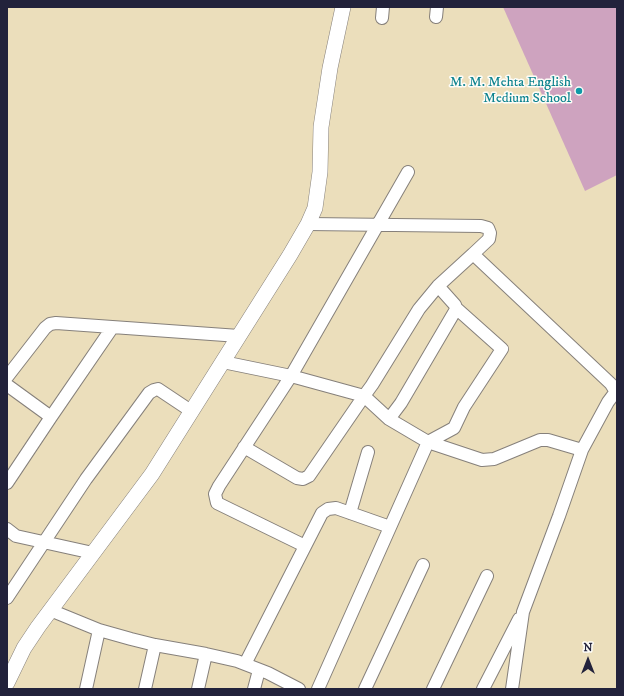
<!DOCTYPE html>
<style>
body{margin:0}
#map{position:relative;width:624px;height:696px;overflow:hidden;background:#ebdebb;font-family:"IM FELL DW Pica",serif}
canvas{display:block}
.frame{position:absolute;inset:0;border:8px solid #22223b;pointer-events:none}
.north{position:absolute;left:568px;top:640px;width:40px;height:40px;-webkit-text-stroke:3px #fdfcf7;paint-order:stroke;rotate:0deg;font-size:11px;font-weight:700;line-height:16px;text-align:center;color:#22223b}
.north::after{content:'';display:block;margin:auto;width:14px;height:18px;background:#22223b;clip-path:polygon(50% 0,100% 100%,50% 72%,0 100%)}
</style>
<div id="map">
<canvas width="624" height="696"></canvas>
<div class="frame"></div>
<div class="north">N</div>
</div>
<script>
const c = document.querySelector('canvas').getContext('2d');
c.lineJoin = 'round';
function fillPath(path, color) { c.fillStyle = color; c.fill(path, 'evenodd'); }
const poly = rows => new Path2D(rows.map(r => 'M' + r).join(''));
function strokePath(path, color, width, dash) { c.strokeStyle = color; c.lineWidth = width; c.lineCap = dash ? 'butt' : 'round'; c.setLineDash(dash || []); c.stroke(path); }
function label(font, color, halo, rows, align = 'center') {
  c.font = font + ' "IM FELL DW Pica",serif'; c.lineWidth = 3; c.setLineDash([]); c.textBaseline = 'middle'; c.strokeStyle = halo; c.fillStyle = color; for (const [text, x, y, turn = 0] of rows) {
    c.save(); c.translate(x, y); c.rotate((+turn || 0) * Math.PI / 180); c.textAlign = isNaN(turn) ? turn : align; if (halo) c.strokeText(text, 0, 0); c.fillText(text, 0, 0); c.restore();
  }
}
const building = poly([
 [503,7,617,7,617,175,585,191]
]);
const minor = poly([
 [436,17,437,7],
 [382,18,383,7],
 [308,224,481,226,488,228,490,233,489,239,473,254,611,384,616,392],
 [223,362,291,376,364,396,372,385,419,309,438,286,473,254],
 [7,377,45,328,50,324,56,323,239,336],
 [7,385,51,417],
 [389,419,401,403,455,311,456,308,455,305,438,286],
 [244,447,297,478,303,479,309,476,364,396,389,419,428,442,454,428,464,407,502,349,456,308],
 [7,483,51,417,112,328],
 [350,513,368,452],
 [7,529,16,536,93,553],
 [305,546,217,503,215,494,219,486,291,376,408,172],
 [7,598,86,479,149,393,154,390,158,389,191,411],
 [50,610,99,630,131,639,155,645,206,654,237,661,268,673,299,689],
 [245,664,322,513,328,509,336,508,390,527],
 [86,689,99,630],
 [145,689,155,645],
 [198,689,206,654],
 [254,689,259,670],
 [318,689,428,442,482,460,494,459,540,440,548,440,582,450],
 [365,689,423,565],
 [433,689,487,576],
 [483,689,519,619],
 [512,689,523,612,559,516,582,450,608,402,617,390]
]);
const tertiary = poly([
 [7,683,24,648,38,627,152,474,290,255,308,224,315,208,320,172,321,127,330,68,343,7]
]);
const markers = [
 [579,91,4,"#0f9aa8"]
];
const cultureNames = [
 ["M. M. Mehta English",571,83],
 ["Medium School",571,99]
];
fillPath(building, '#cea3bf');
strokePath(minor, '#86807b', 14);
strokePath(tertiary, '#86807b', 16);
strokePath(minor, '#fff', 12);
strokePath(tertiary, '#fff', 15);
for (const [x, y, r, color] of markers) { const dot = new Path2D(); dot.arc(x, y, r, 0, 2 * Math.PI); c.fillStyle = color; c.fill(dot); strokePath(dot, '#fdfcf7', 1.5); }
label('14px', '#0d838f', '#fdfcf7', cultureNames, 'right');
</script>
